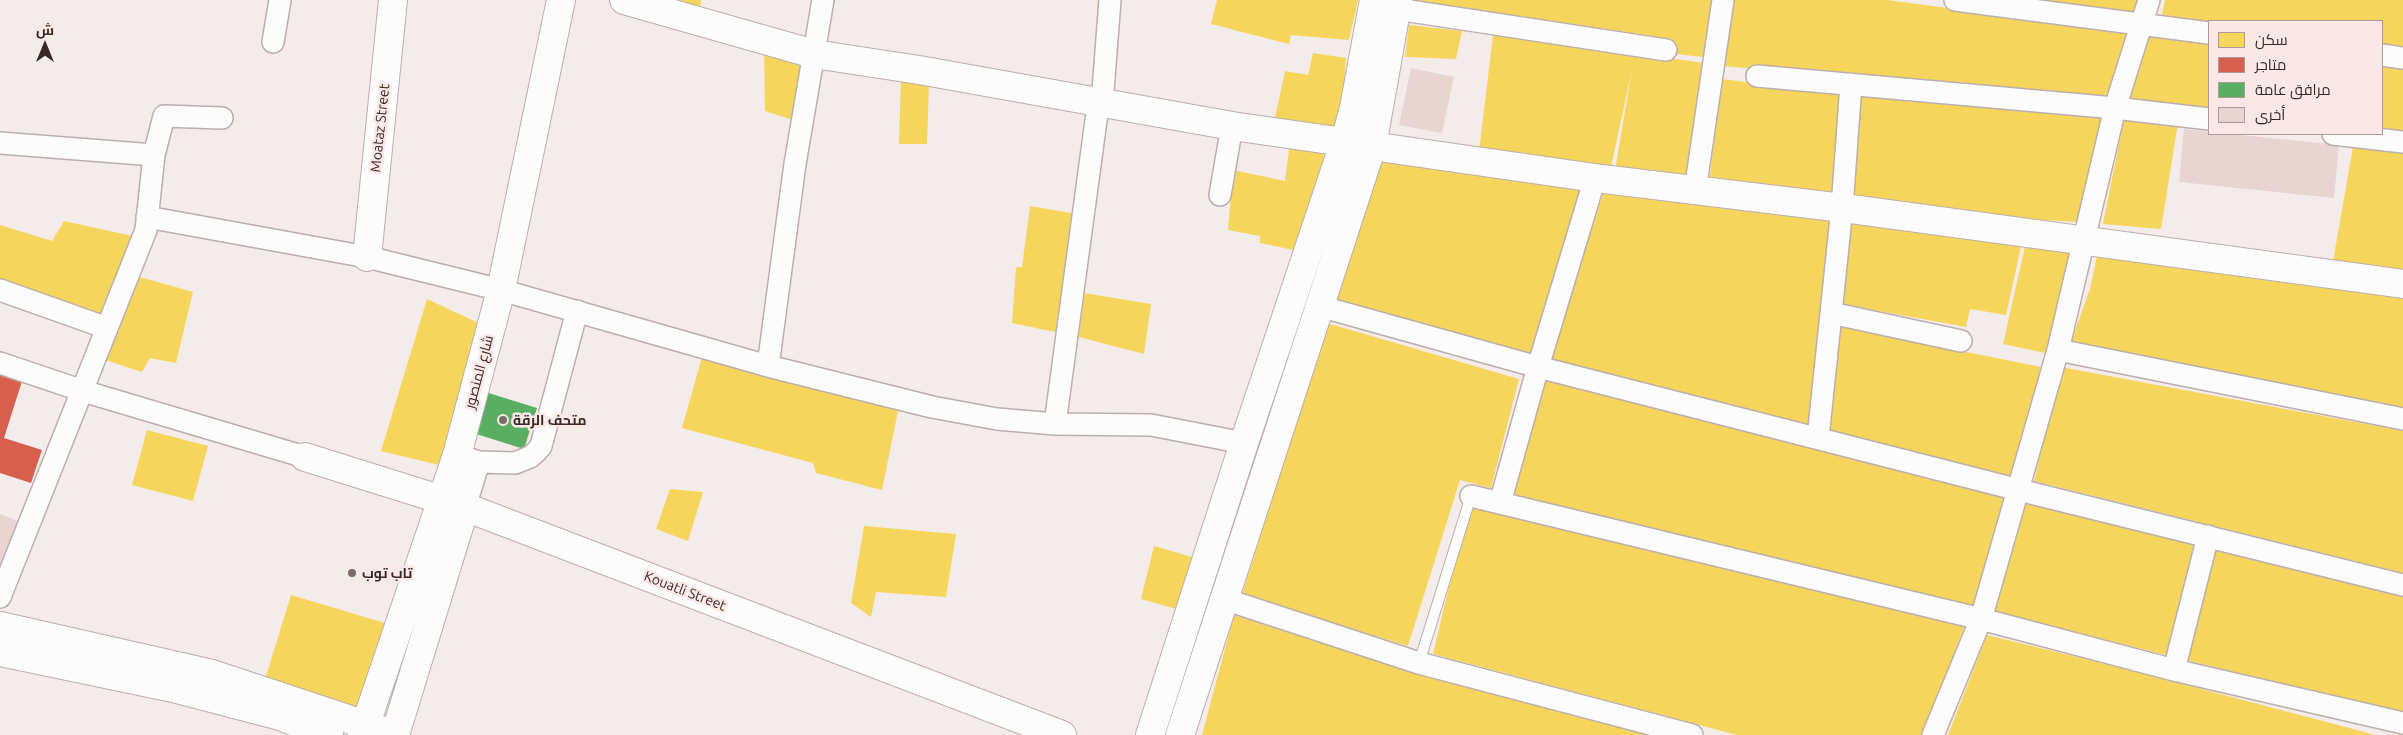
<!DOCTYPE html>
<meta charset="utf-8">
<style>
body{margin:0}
#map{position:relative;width:2403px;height:735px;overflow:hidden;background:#f4ecea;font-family:Ubuntu,Cairo,sans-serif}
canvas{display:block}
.legend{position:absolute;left:2208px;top:20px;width:175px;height:115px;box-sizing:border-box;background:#f9e8e5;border:1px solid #ac9b99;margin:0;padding:6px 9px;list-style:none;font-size:15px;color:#382826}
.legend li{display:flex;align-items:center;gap:10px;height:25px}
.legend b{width:25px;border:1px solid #ac9b99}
.north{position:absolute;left:20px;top:20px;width:50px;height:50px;-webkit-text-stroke:4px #f9e8e5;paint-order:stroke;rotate:0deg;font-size:14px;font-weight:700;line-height:20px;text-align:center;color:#382826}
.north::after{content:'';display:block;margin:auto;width:18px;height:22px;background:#382826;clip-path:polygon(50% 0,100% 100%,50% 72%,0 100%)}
</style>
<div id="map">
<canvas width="2403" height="735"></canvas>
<ul class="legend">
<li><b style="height:14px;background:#f6d55c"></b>سكن</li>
<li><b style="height:14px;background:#d6604d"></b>متاجر</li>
<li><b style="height:14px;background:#5aae61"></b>مرافق عامة</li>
<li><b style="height:14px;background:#e8d5d2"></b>أخرى</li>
</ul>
<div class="north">ش</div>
</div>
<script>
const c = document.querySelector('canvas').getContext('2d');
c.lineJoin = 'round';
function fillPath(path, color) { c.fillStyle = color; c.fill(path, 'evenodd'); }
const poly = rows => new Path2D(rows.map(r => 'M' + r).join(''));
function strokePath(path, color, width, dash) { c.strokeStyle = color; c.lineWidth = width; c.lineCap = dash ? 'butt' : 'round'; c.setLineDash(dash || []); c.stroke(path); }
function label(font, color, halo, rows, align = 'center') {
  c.font = font + ' Ubuntu,Cairo,sans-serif'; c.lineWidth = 5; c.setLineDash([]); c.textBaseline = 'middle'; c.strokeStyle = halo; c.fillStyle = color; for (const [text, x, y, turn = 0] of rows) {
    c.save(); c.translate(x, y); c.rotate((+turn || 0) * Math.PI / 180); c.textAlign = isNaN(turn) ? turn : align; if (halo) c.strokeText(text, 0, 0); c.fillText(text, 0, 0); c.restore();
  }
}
const homes = poly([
 [653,0,701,0,700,14],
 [1217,0,1358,0,1349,40,1291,35,1289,44,1211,24],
 [1413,0,1720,0,1704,57,1674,54,1672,39],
 [1734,0,1887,0,2129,32,2110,99,1722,66],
 [2015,0,2138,0,2134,18],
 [2165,0,2403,0,2403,51,2382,49,2382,21,2209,21,2209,26,2161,19],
 [1409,25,1462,31,1456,59,1405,57],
 [2142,32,2209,41,2209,111,2126,101],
 [1493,35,1705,63,1687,180,1615,170,1632,70,1611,167,1479,152],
 [764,47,804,62,796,121,765,111],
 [1313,53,1346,58,1342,118,1333,126,1274,122,1285,71,1308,75],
 [2382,64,2403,67,2403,134,2382,132],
 [901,76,929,82,927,144,899,144],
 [1722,79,1841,94,1847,137,1832,195,1709,183],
 [1860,93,2106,115,2078,222,1851,209],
 [2125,114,2178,123,2161,229,2103,224],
 [1290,143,1332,147,1298,251,1260,243,1260,236,1228,230,1233,170,1285,181],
 [2353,147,2403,153,2403,273,2333,261],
 [1380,158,1583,187,1533,356,1336,301],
 [1604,191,1832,220,1810,427,1549,361],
 [1030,206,1077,214,1060,333,1012,323,1016,267,1022,267],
 [1852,217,2022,242,2006,315,1970,309,1966,327,1836,303],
 [64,221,137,237,106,319,0,280,0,225,52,241],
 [2027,238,2074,243,2045,353,2003,344],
 [2098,251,2403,296,2403,410,2070,345,2090,289],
 [136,276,193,292,176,363,150,358,142,372,96,357],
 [1084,293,1151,304,1144,354,1079,337],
 [427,299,485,326,439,465,381,451],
 [1327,323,1519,379,1491,488,1460,480,1408,646,1242,595],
 [1838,326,2041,367,2011,479,1826,441],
 [702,357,899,406,882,490,816,473,813,463,682,428],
 [2061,367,2403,431,2403,573,2034,481],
 [1543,378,2006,493,1976,614,1512,499],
 [147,430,208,446,193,501,132,485],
 [670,489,703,492,688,541,656,529],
 [2023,498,2199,542,2170,656,1994,612],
 [1468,507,1965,625,1923,735,1737,735,1433,654],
 [864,526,956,534,946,597,876,592,871,617,851,603],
 [1154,546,1195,558,1179,610,1141,599],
 [2213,547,2403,593,2403,713,2186,660],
 [291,595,385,623,358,714,263,686],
 [1234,615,1366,657,1650,735,1202,735],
 [1987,635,2110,665,2376,735,1948,735]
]);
const shops = poly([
 [0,370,23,378,4,438,42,450,31,483,0,473]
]);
const public = poly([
 [482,391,537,408,524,449,470,432]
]);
const building = poly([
 [1411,68,1454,77,1442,133,1399,125],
 [2184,129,2209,132,2209,134,2231,134,2339,145,2334,198,2179,182],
 [0,514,21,522,0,575]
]);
const lane = poly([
 [1419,663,1471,496]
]);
const street = poly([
 [1955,0,2209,33],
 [1397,9,1666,50],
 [273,42,280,0],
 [2382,55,2403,58],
 [1757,76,2115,108,2209,119],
 [2333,134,2403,142],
 [0,143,154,155,164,116,222,118],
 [1695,191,1723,0],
 [1220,195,1232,126],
 [147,217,367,257,501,290,768,366,932,407,997,419,1055,424,1151,425,1244,443],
 [0,290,107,328],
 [1319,306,1538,367,2019,490,2403,585],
 [1831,313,1961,341],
 [2058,350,2403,419],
 [0,363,83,391,305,457],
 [768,366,795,164,823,0],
 [1055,424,1097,113,1102,104,1110,0],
 [1818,438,1842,208,1851,84],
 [457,455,479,462,515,463,530,457,536,452,541,446,577,311],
 [1471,496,1981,619,2174,670,2403,723],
 [1500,503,1538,367,1595,178],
 [465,507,479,462],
 [0,597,146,230,154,155],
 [1224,599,1419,663,1692,735],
 [2174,670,2208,536],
 [1933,735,1981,619,2058,350,2115,108,2149,0]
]);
const secondary = poly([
 [624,0,814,54,919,70,1232,126,1595,178,1851,209,2403,284],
 [367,257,393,0],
 [305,457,465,507,1062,735],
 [362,735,457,455,501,290,561,0],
 [395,735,465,507],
 [1150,735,1244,443,1345,141,1354,108,1374,0],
 [1180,735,1372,146,1398,0]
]);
const primary = poly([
 [0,626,212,674,396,735],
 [0,652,173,688,280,716,329,735]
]);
const markers = [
 [503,420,5,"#7a6d6b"],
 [352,573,5,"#7a6d6b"]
];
const streetNames = [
 ["Moataz Street",380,128,-84],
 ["شارع المنصور",479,372,-75],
 ["Kouatli Street",685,591,21]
];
const poiNames = [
 ["متحف الرقة",513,420],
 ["تاب توب",362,573]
];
fillPath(homes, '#f6d55c');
fillPath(shops, '#d6604d');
fillPath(public, '#5aae61');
fillPath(building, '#e8d5d2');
strokePath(lane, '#baafad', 12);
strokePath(street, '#baafad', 24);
strokePath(secondary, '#baafad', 30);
strokePath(primary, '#baafad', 30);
strokePath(lane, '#fdfcfc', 10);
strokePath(street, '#fdfcfc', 21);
strokePath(secondary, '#fdfcfc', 28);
strokePath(primary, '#fdfcfc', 28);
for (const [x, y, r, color] of markers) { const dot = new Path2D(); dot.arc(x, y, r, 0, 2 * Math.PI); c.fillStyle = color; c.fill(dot); strokePath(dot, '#f9e8e5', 2); }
label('14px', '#382826', '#f9e8e5', streetNames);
label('bold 14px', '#382826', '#f9e8e5', poiNames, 'left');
</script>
